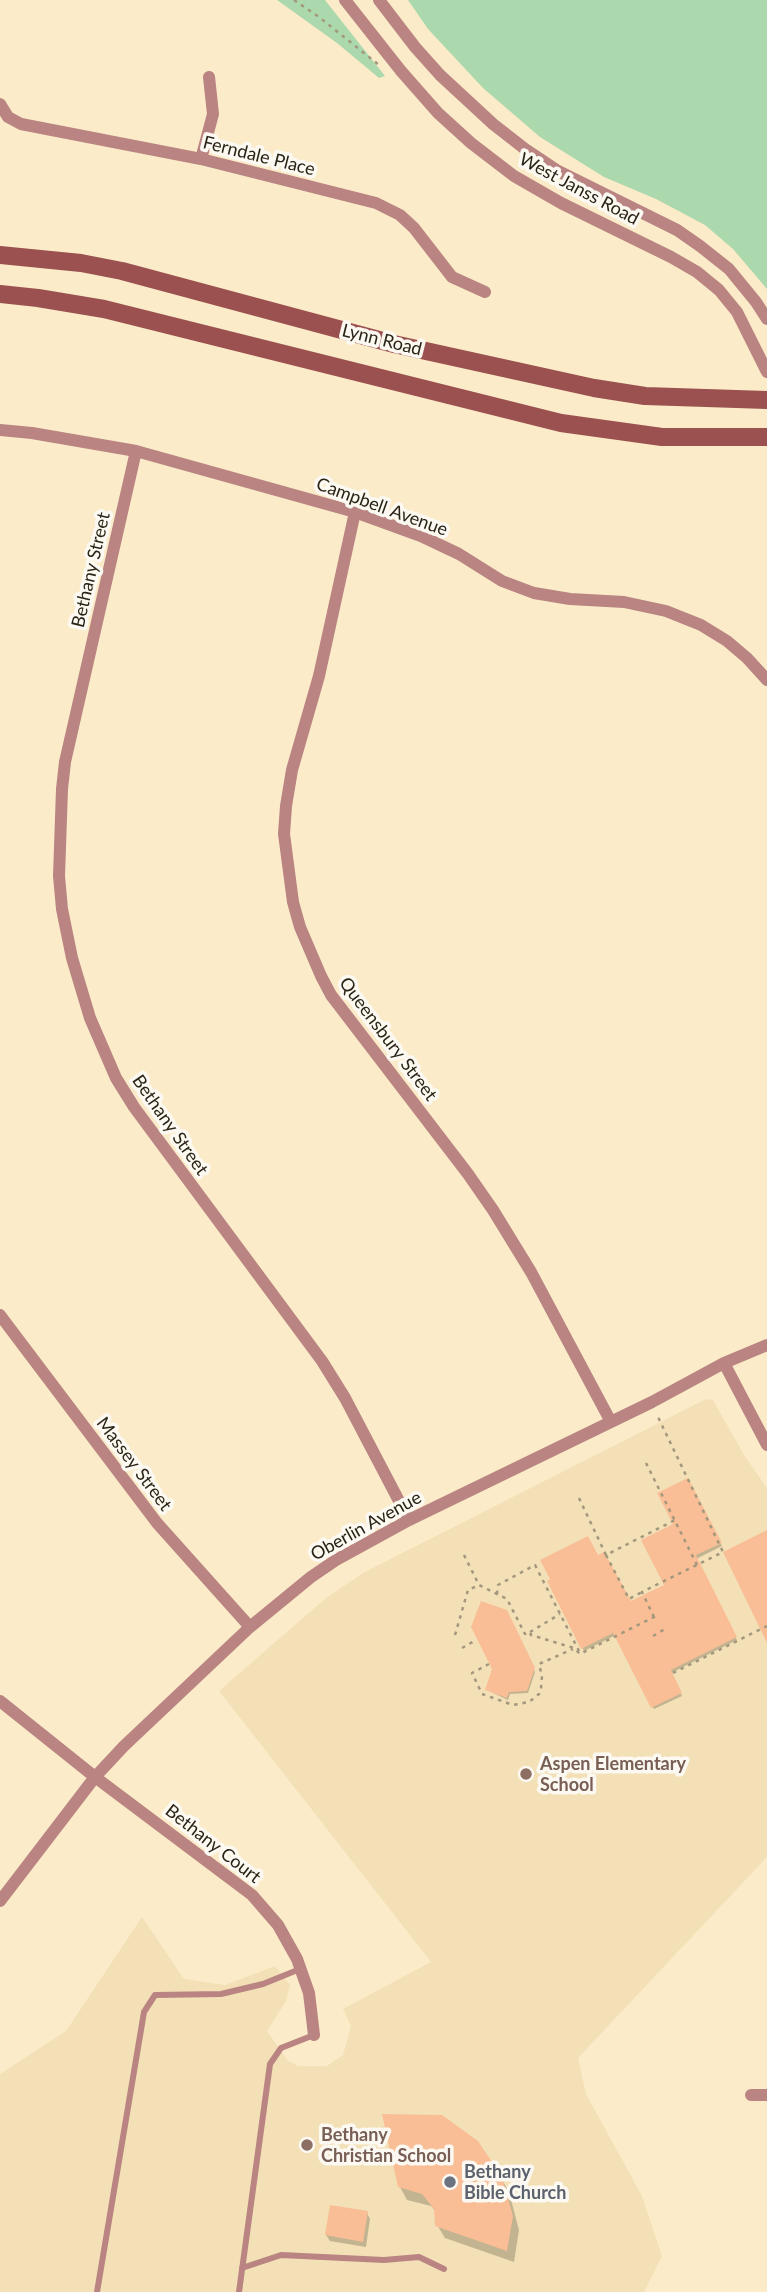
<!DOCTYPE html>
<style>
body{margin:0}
canvas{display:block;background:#fbebc8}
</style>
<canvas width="767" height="2292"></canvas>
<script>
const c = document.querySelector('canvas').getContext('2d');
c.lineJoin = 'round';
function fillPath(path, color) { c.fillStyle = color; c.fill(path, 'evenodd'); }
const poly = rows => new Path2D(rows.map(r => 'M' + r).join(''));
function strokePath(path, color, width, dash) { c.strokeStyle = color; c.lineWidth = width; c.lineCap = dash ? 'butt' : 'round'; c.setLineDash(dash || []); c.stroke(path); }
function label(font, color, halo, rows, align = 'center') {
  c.font = font + ' Lato,sans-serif'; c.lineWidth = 7; c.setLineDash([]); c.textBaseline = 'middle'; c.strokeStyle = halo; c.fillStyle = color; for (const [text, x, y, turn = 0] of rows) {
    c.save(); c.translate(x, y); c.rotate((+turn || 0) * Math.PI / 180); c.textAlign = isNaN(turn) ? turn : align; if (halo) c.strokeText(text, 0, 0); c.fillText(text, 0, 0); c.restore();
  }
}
const built = poly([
 [706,1399,713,1400,744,1455,767,1488,767,1857,578,2058,586,2094,642,2196,662,2256,644,2292,0,2292,0,2074,66,2031,142,1917,184,1979,225,1985,275,1966,290,1985,286,2001,267,2031,288,2061,298,2066,327,2066,343,2055,351,2026,343,2009,431,1962,219,1691,326,1598,363,1573]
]);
const green = poly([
 [277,0,325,0,385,76,379,78,337,43],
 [408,0,767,0,767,289,733,249,705,225,656,199,604,177,540,137,483,88,428,29]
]);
const shadow = poly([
 [688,1480,722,1546,696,1559,737,1640,671,1673,682,1696,654,1709,616,1635,584,1651,549,1582,597,1557,631,1604,666,1586,675,1525],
 [506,1611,535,1672,528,1693,510,1694,508,1700,487,1690],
 [501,2178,509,2192,519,2230,514,2262,445,2238,437,2225,436,2212,431,2206,407,2200,400,2187],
 [367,2213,370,2219,366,2247,330,2241,326,2235]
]);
const building = poly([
 [688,1478,722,1543,696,1555,737,1637,671,1670,682,1693,651,1708,613,1633,581,1649,547,1581,550,1579,540,1560,588,1536,598,1555,604,1552,631,1601,664,1585,641,1540,673,1524,657,1493],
 [767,1530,767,1643,723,1552],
 [481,1601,507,1610,535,1668,527,1691,509,1692,507,1698,485,1690,492,1669,471,1627],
 [382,2114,442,2115,478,2141,502,2177,513,2216,507,2251,435,2226,434,2209,422,2194,398,2187],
 [330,2205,368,2211,363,2242,325,2235]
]);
const path = poly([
 [294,0,319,17,379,65],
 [646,1463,697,1565],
 [579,1498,606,1555,675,1520],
 [464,1555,479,1585,507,1599,525,1634,530,1632,531,1635,574,1648,580,1654,658,1615],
 [606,1555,629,1599,642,1592],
 [497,1594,498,1585,535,1565,579,1651],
 [654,1617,642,1592,723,1552,657,1415],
 [530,1632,560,1614],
 [455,1635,468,1590,479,1585],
 [653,1636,665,1629],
 [462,1648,476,1640],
 [489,1664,472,1673,482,1694,513,1705,529,1702,539,1694,541,1688,542,1676,539,1664,573,1649],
 [673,1673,767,1626]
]);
const service = poly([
 [242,2268,281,2255,384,2260,419,2257,444,2269],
 [97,2292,144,2012,155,1995,221,1994,263,1984,300,1969],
 [239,2292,270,2064,281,2048,314,2035]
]);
const minor = poly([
 [345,0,401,71,438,113,471,143,514,176,561,203,671,257,697,272,719,290,737,312,767,372],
 [379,0,415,47,440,75,493,124,525,149,558,171,677,230,700,246,729,269,756,302,767,319],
 [0,104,8,117,21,124,201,159,376,203,400,215,414,228,452,277,485,292],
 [201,159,213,114,209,77],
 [0,430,32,433,136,451,355,512,421,536,459,554,502,581,534,593,570,599,624,602,666,611,701,625,727,641,747,658,767,680],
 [136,451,65,762,62,789,59,876,62,909,72,958,90,1018,116,1078,134,1107,322,1361,345,1398,409,1520],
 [355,512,319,676,292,770,286,806,284,834,293,902,300,927,321,976,331,995,468,1174,493,1210,531,1272,611,1422],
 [0,1315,157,1523,250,1627],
 [724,1363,767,1445],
 [0,1701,95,1777,252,1895,278,1925,297,1959,309,1993,314,2035],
 [0,1901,95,1777,124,1746,250,1627,311,1577,336,1560,409,1520,652,1402,724,1363,767,1345],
 [751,2095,767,2095]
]);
const secondary = poly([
 [0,255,81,263,122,271,394,344,594,388,645,396,767,400],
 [0,294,38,298,104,309,561,423,662,437,767,437]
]);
const markers = [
 [526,1774,7,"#8d6e63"],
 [307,2145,7,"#8d6e63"],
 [450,2182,7,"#6b7280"]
];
const streetNames = [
 ["Ferndale Place",259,156,14],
 ["West Janss Road",579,189,28],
 ["Lynn Road",382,340,14],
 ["Campbell Avenue",382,507,20],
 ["Bethany Street",91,570,-77],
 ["Queensbury Street",388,1039,53],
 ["Bethany Street",170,1125,55],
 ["Massey Street",134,1464,53],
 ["Oberlin Avenue",366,1526,-29],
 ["Bethany Court",213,1844,38]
];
const educationNames = [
 ["Aspen Elementary",540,1764],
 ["School",540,1785],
 ["Bethany",321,2135],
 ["Christian School",321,2156]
];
const worshipNames = [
 ["Bethany",464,2172],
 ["Bible Church",464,2193]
];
fillPath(built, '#f3e0b6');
fillPath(green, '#acd8ae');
fillPath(shadow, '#0003');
fillPath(building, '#f9be96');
strokePath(path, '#a3977d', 2.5, [3.5, 5]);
strokePath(service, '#b98482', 6);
strokePath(minor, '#b98482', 12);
strokePath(secondary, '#9b5150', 18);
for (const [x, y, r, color] of markers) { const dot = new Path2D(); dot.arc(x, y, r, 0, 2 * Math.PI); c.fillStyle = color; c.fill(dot); strokePath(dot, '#fcf9f2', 2.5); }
label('18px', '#2a2417', '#fcf9f2', streetNames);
label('bold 18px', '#785e54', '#fcf9f2', educationNames, 'left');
label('bold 18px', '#5b616d', '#fcf9f2', worshipNames, 'left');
</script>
